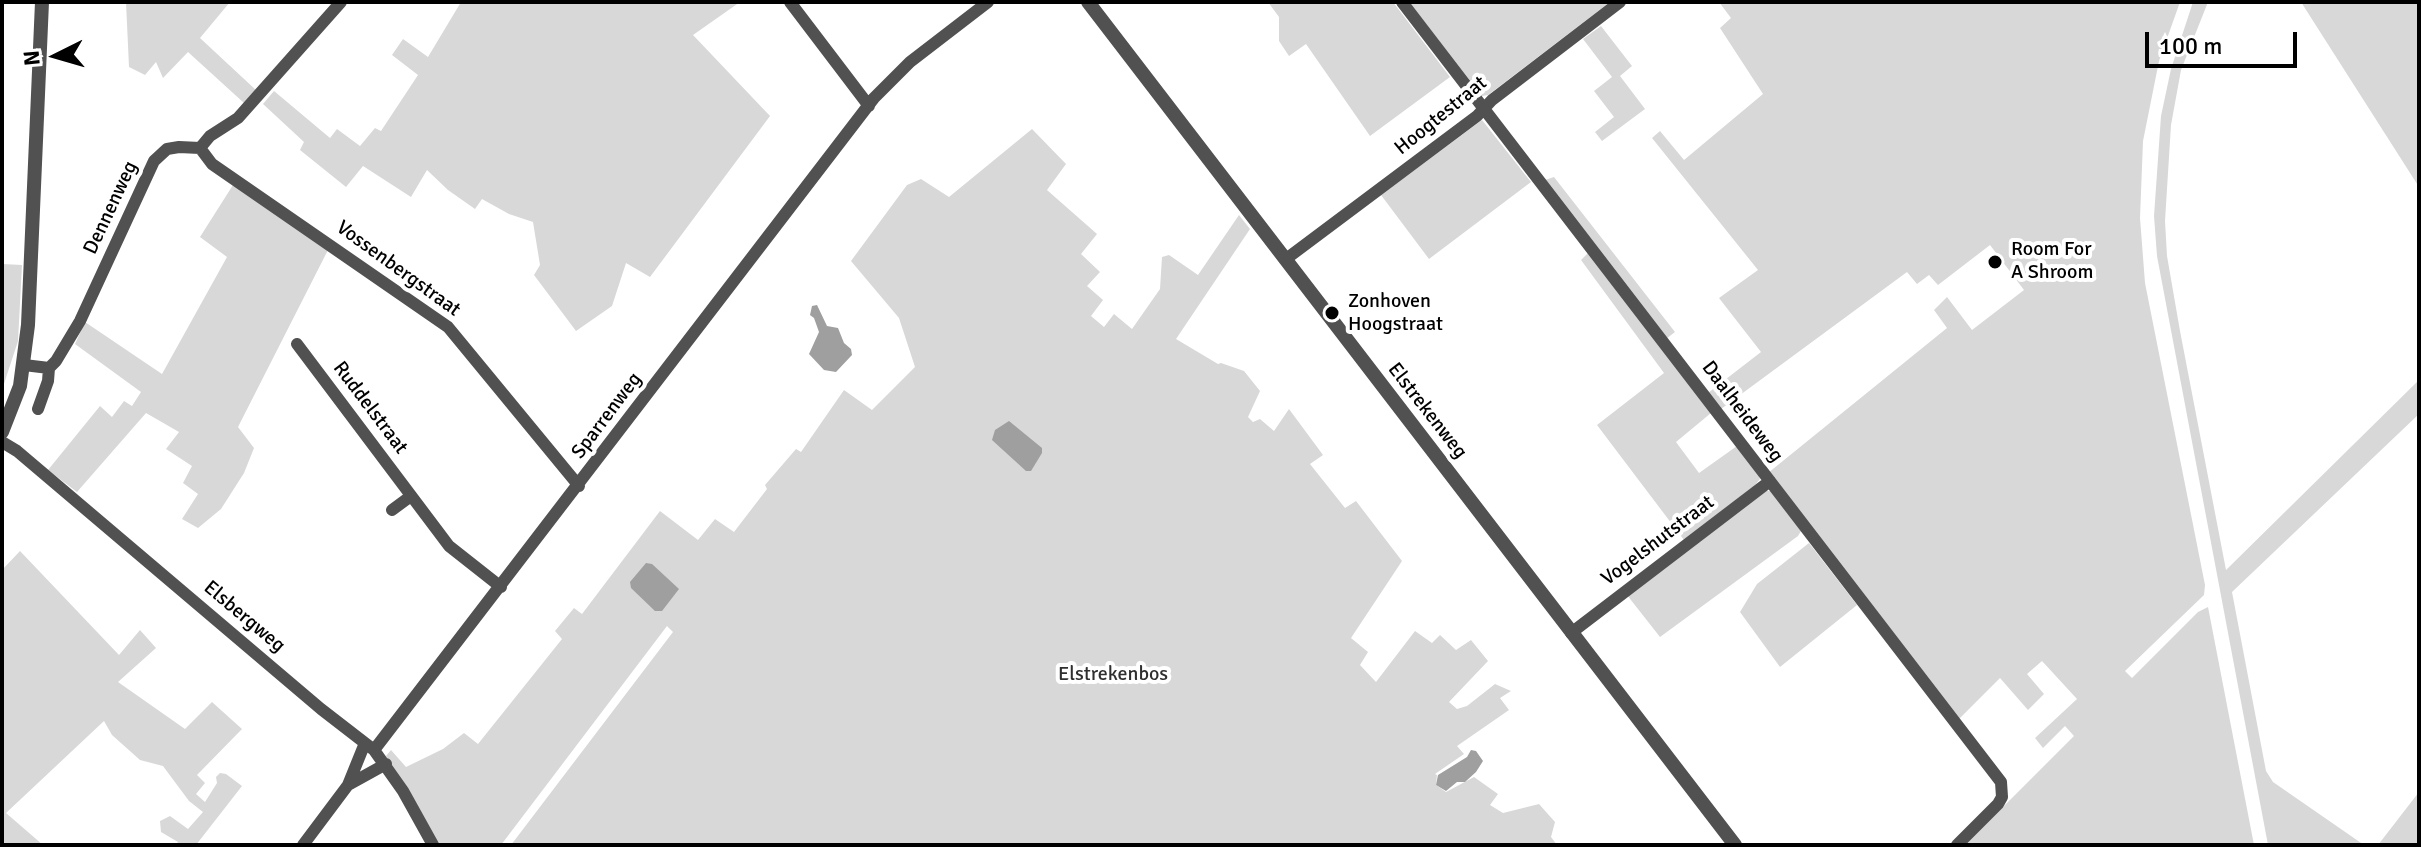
<!DOCTYPE html>
<style>
body{margin:0}
#map{position:relative;width:2421px;height:847px;overflow:hidden;background:#fff;font-family:Signika,sans-serif}
canvas{display:block}
.frame{position:absolute;inset:0;border:4px solid #000;pointer-events:none}
.north{position:absolute;left:16px;top:16px;width:80px;height:80px;-webkit-text-stroke:6px #fff;paint-order:stroke;rotate:265deg;font-size:22px;font-weight:700;line-height:32px;text-align:center;color:#000}
.north::after{content:'';display:block;margin:auto;width:28px;height:36px;background:#000;clip-path:polygon(50% 0,100% 100%,50% 72%,0 100%)}
.scale{position:absolute;left:2145px;top:32px;width:152px;height:36px;box-sizing:border-box;border:4px solid #000;border-top:0;padding-left:10px;font-size:24px;line-height:28px;white-space:nowrap;color:#000;-webkit-text-stroke:6px #fff;paint-order:stroke}
</style>
<div id="map">
<canvas width="2421" height="847"></canvas>
<div class="frame"></div>
<div class="north">N</div>
<div class="scale">100 m</div>
</div>
<script>
const c = document.querySelector('canvas').getContext('2d');
c.lineJoin = 'round';
function fillPath(path, color) { c.fillStyle = color; c.fill(path, 'evenodd'); }
const poly = rows => new Path2D(rows.map(r => 'M' + r).join(''));
function strokePath(path, color, width, dash) { c.strokeStyle = color; c.lineWidth = width; c.lineCap = dash ? 'butt' : 'round'; c.setLineDash(dash || []); c.stroke(path); }
function label(font, color, halo, rows, align = 'center') {
  c.font = font + ' Signika,sans-serif'; c.lineWidth = 8; c.setLineDash([]); c.textBaseline = 'middle'; c.strokeStyle = halo; c.fillStyle = color; for (const [text, x, y, turn = 0] of rows) {
    c.save(); c.translate(x, y); c.rotate((+turn || 0) * Math.PI / 180); c.textAlign = isNaN(turn) ? turn : align; if (halo) c.strokeText(text, 0, 0); c.fillText(text, 0, 0); c.restore();
  }
}
const green = poly([
 [126,2,230,2,200,38,257,91,244,103,188,52,163,78,156,62,145,75,129,67],
 [461,2,740,2,693,35,770,116,650,277,626,263,612,306,576,331,534,275,540,265,533,222,509,214,482,199,475,209,448,190,427,170,411,197,363,166,346,187,300,150,304,142,263,104,274,91,330,138,337,129,360,146,375,128,381,131,418,75,392,55,403,39,428,57],
 [1268,2,1393,2,1450,77,1370,136,1306,44,1289,56,1279,41,1279,17],
 [1409,2,1610,2,1488,95,1482,96],
 [1719,2,2180,2,2159,61,2143,141,2140,218,2145,283,2205,585,2204,595,2125,671,2132,678,2198,612,2208,607,2254,845,1965,845,2074,736,2065,726,2043,748,2035,738,2077,699,2042,661,2027,674,2044,694,2028,710,2000,678,1959,719,1768,473,1947,328,1934,310,1947,297,1972,330,2024,290,1990,245,1938,285,1929,275,1917,284,1907,272,1721,409,1708,393,1761,352,1719,298,1758,270,1652,138,1660,131,1684,160,1763,94,1720,28,1731,18],
 [2193,2,2208,2,2181,70,2171,125,2165,221,2167,256,2180,331,2226,570,2419,380,2419,414,2232,592,2266,771,2273,782,2364,845,2268,845,2157,256,2154,216,2161,116,2171,69],
 [2301,2,2419,2,2419,187],
 [1601,26,1632,66,1620,76,1645,109,1602,141,1595,132,1614,117,1594,91,1612,77,1583,39],
 [1482,120,1531,182,1429,259,1381,195],
 [1032,129,1066,164,1047,190,1097,234,1081,254,1100,272,1087,286,1103,300,1091,316,1104,327,1114,314,1132,329,1160,289,1162,257,1169,255,1198,275,1239,215,1250,229,1176,339,1218,364,1221,363,1244,371,1260,391,1248,417,1253,422,1260,419,1274,431,1289,409,1323,455,1310,464,1345,508,1356,501,1402,561,1351,638,1368,652,1360,665,1376,682,1415,631,1432,643,1440,635,1456,650,1471,640,1488,661,1449,702,1457,709,1467,706,1495,684,1511,691,1500,698,1509,710,1457,746,1464,754,1435,774,1437,775,1436,785,1446,792,1474,777,1498,794,1490,805,1503,813,1539,804,1555,822,1551,837,1557,845,511,845,673,632,667,626,501,845,439,845,386,756,391,750,406,767,443,749,464,733,478,744,562,639,555,631,574,608,582,614,660,511,698,540,715,519,734,532,767,489,765,485,796,449,801,452,844,390,872,410,915,367,899,318,851,261,907,185,921,179,949,197],
 [1554,177,1675,332,1666,339,1545,180],
 [233,185,329,248,238,427,254,448,244,473,221,509,198,528,182,519,198,494,183,483,192,466,166,449,179,432,146,413,77,492,48,470,100,406,112,417,124,401,132,406,141,392,75,344,85,322,162,374,227,257,200,237],
 [1588,253,1711,413,1676,442,1699,473,1737,446,1758,474,1760,479,1755,485,1684,540,1597,425,1664,373,1581,260],
 [2,264,22,265,18,341,2,390],
 [1766,491,1771,491,1801,531,1798,536,1660,637,1627,595],
 [1809,543,1857,605,1780,667,1740,612,1757,584],
 [20,551,119,655,140,630,156,648,118,682,185,729,212,702,242,729,197,775,205,783,196,794,205,802,217,783,216,777,220,773,226,774,242,786,196,845,176,845,178,842,161,832,160,821,170,816,188,829,203,812,189,801,163,766,140,760,112,735,104,721,6,813,43,845,2,845,2,570],
 [2419,792,2419,845,2378,845]
]);
const water = poly([
 [817,305,827,326,838,328,844,343,851,349,852,355,836,372,824,370,809,354,819,332,814,318,810,315,812,306],
 [1009,421,1042,448,1042,453,1031,471,1026,471,992,440,995,430],
 [646,563,652,564,679,589,662,611,655,611,631,588,630,582],
 [1471,750,1476,751,1483,761,1476,772,1465,782,1457,782,1446,791,1436,785,1438,775,1467,757]
]);
const minor = poly([
 [790,2,869,106],
 [1402,2,2001,782,2002,797,1998,804,1957,845],
 [200,148,212,164,448,327,579,486],
 [200,148,210,136,238,118,341,2],
 [1286,259,1477,116,1492,100,1620,2],
 [297,344,449,546,501,587],
 [24,365,49,368,56,361,80,321,154,161,167,149,179,147,200,148],
 [38,409,48,381,49,368],
 [2,442,17,451,321,709,374,750,403,791,433,845],
 [392,510,411,496],
 [1571,633,1770,481],
 [374,750,874,98,910,62,988,2],
 [348,785,386,764],
 [303,845,348,785,365,743]
]);
const tertiary = poly([
 [1088,2,1735,845],
 [2,432,20,386,28,325,42,2]
]);
const markers = [
 [1995,262,8,"#000"],
 [1332,313,8,"#000"]
];
const streetNames = [
 ["Hoogtestraat",1441,116,-39],
 ["Dennenweg",111,208,-65],
 ["Vossenbergstraat",398,269,36],
 ["Ruddelstraat",370,408,53],
 ["Elstrekenweg",1427,411,52],
 ["Daalheideweg",1742,412,53],
 ["Sparrenweg",607,416,-53],
 ["Vogelshutstraat",1658,541,-37],
 ["Elsbergweg",244,617,40]
];
const poiNames = [
 ["Room For",2011,250],
 ["A Shroom",2011,273],
 ["Zonhoven",1348,302],
 ["Hoogstraat",1348,325]
];
const parkNames = [
 ["Elstrekenbos",1113,675]
];
fillPath(green, '#d8d8d8');
fillPath(water, '#9f9f9f');
strokePath(minor, '#515151', 12);
strokePath(tertiary, '#515151', 14);
for (const [x, y, r, color] of markers) { const dot = new Path2D(); dot.arc(x, y, r, 0, 2 * Math.PI); c.fillStyle = color; c.fill(dot); strokePath(dot, '#fff', 3); }
label('20px', '#000', '#fff', streetNames);
label('20px', '#000', '#fff', poiNames, 'left');
label('20px', '#2f2f2f', '#fff', parkNames);
</script>
